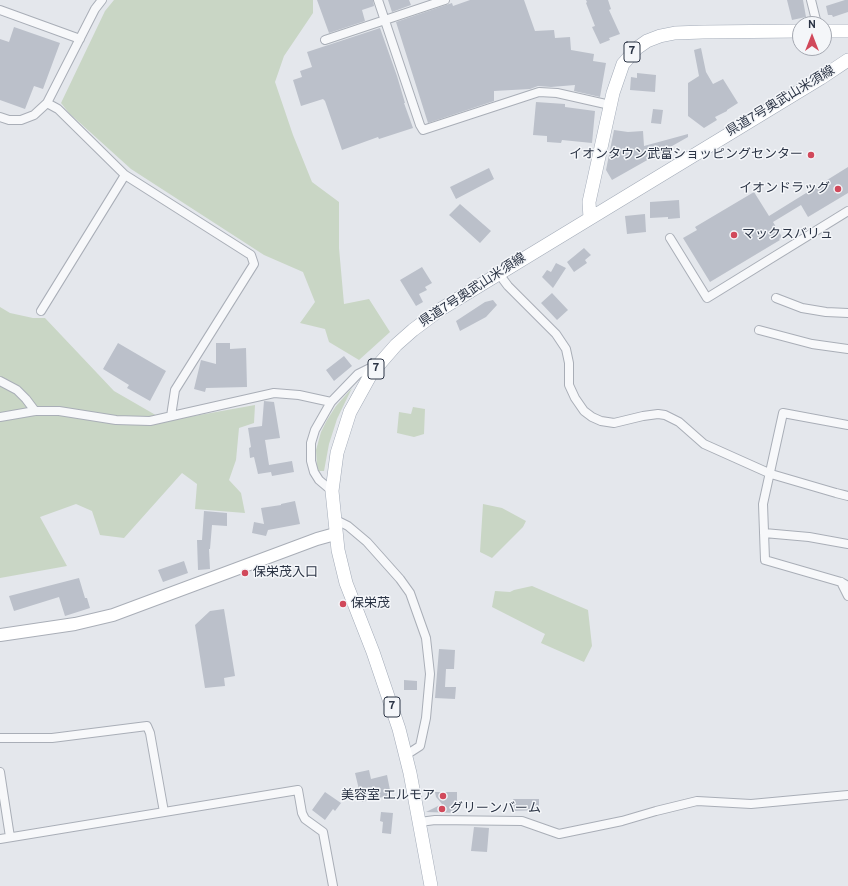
<!DOCTYPE html>
<meta charset="utf-8">
<style>
body{margin:0}
#map{position:relative;width:848px;height:886px;overflow:hidden;background:#e4e7ec;font-family:Overpass,sans-serif}
canvas{display:block}
.north{position:absolute;left:792px;top:16px;width:40px;height:40px;box-sizing:border-box;background:#f4f6f9;border:1px solid #a4a8b1;border-radius:50%;rotate:0deg;font-size:11px;font-weight:700;line-height:16px;text-align:center;color:#2b3445}
.north::after{content:'';display:block;margin:auto;width:14px;height:18px;background:#d1495b;clip-path:polygon(50% 0,100% 100%,50% 72%,0 100%)}
</style>
<div id="map">
<canvas width="848" height="886"></canvas>
<div class="north">N</div>
</div>
<script>
const c = document.querySelector('canvas').getContext('2d');
c.lineJoin = 'round';
function fillPath(path, color) { c.fillStyle = color; c.fill(path, 'evenodd'); }
const poly = rows => new Path2D(rows.map(r => 'M' + r).join(''));
function strokePath(path, color, width, dash) { c.strokeStyle = color; c.lineWidth = width; c.lineCap = dash ? 'butt' : 'round'; c.setLineDash(dash || []); c.stroke(path); }
function label(font, color, halo, rows, align = 'center') {
  c.font = font + ' Overpass,"Noto Sans JP",sans-serif'; c.lineWidth = 3; c.setLineDash([]); c.textBaseline = 'middle'; c.strokeStyle = halo; c.fillStyle = color; for (const [text, x, y, turn = 0] of rows) {
    c.save(); c.translate(x, y); c.rotate((+turn || 0) * Math.PI / 180); c.textAlign = isNaN(turn) ? turn : align; if (halo) c.strokeText(text, 0, 0); c.fillText(text, 0, 0); c.restore();
  }
}
const green = poly([
 [114,0,313,0,313,13,284,56,275,82,293,135,312,182,339,202,339,248,344,304,369,299,390,332,359,360,329,342,325,329,300,323,315,302,303,272,264,255,131,169,69,113,61,103,105,11],
 [0,307,10,313,33,318,45,318,114,391,166,421,255,405,254,423,239,428,236,460,229,480,241,493,245,513,195,509,197,484,182,473,124,538,100,535,92,511,76,504,40,517,67,566,0,578],
 [352,388,337,419,329,444,324,471,319,471,317,467,316,450,321,432,327,420,336,406],
 [413,407,425,409,424,434,414,437,397,433,399,412,411,414],
 [483,504,502,508,526,521,523,527,492,558,480,552],
 [532,586,588,610,592,646,584,662,541,643,545,634,492,607,495,591,510,592,514,590]
]);
const building = poly([
 [317,0,373,0,374,6,362,10,365,21,329,33],
 [388,0,409,0,411,5,392,12],
 [470,0,524,0,535,31,554,30,555,38,570,37,571,50,594,54,593,61,606,63,600,97,574,91,575,85,551,87,538,86,530,89,494,91,494,101,428,123,396,22,452,3,453,6],
 [586,0,608,0,611,9,609,10,620,34,609,38,610,40,600,44,592,27,595,26,586,3,587,2],
 [787,0,803,0,806,17,792,20],
 [845,0,848,0,848,12,833,17,832,15,828,15,826,6],
 [14,27,60,43,43,89,34,86,25,109,0,100,0,39,9,42],
 [380,28,397,76,405,103,404,103,413,128,379,139,378,137,342,150,325,101,323,99,301,106,293,80,302,77,300,71,312,67,307,52],
 [701,48,706,72,713,84,723,79,738,103,727,110,727,111,715,117,717,120,704,128,688,116,688,83,699,76,694,50],
 [637,73,656,75,655,92,630,90,631,77,637,78],
 [536,102,565,104,565,107,595,111,592,143,562,140,561,143,547,142,547,136,533,135],
 [653,109,663,110,661,124,651,123],
 [614,130,628,132,643,131,644,146,688,134,688,137,612,180,606,170],
 [848,167,848,193,808,217,801,205,773,222,782,237,779,239,780,240,710,282,683,238,697,230,695,227,754,192,769,216],
 [489,168,494,179,456,199,450,187],
 [679,200,680,218,668,219,668,217,650,218,650,202],
 [460,204,491,231,480,243,449,215],
 [645,214,646,232,627,234,625,216],
 [584,248,591,255,585,260,587,263,574,272,567,262],
 [556,263,566,268,553,288,542,277,547,270,551,272],
 [422,267,432,283,425,287,427,290,419,294,423,302,416,306,400,280],
 [552,293,568,310,557,320,541,303],
 [493,300,497,305,486,317,460,331,456,321,485,302],
 [118,343,166,371,150,401,127,388,129,385,103,369],
 [216,343,230,343,230,349,246,348,247,387,206,388,205,392,194,389,201,360,216,364],
 [344,356,352,366,334,381,326,370],
 [264,401,274,402,280,438,265,440,269,465,292,461,294,472,272,476,271,472,258,474,254,457,250,458,249,448,251,447,248,428,262,426],
 [295,501,300,524,268,530,266,536,252,533,254,522,264,524,261,508,281,505,281,504],
 [204,511,227,513,227,526,212,525,210,549,209,549,210,569,198,570,197,540,202,540],
 [184,561,188,573,163,582,158,570],
 [79,578,85,598,87,598,90,608,65,616,59,597,14,611,9,596],
 [224,609,235,676,224,678,225,686,205,688,195,625,210,611],
 [439,649,455,650,454,669,446,669,445,687,456,687,455,699,435,698],
 [404,680,417,681,417,690,404,690],
 [369,770,371,779,387,775,391,795,362,802,355,773],
 [325,792,341,803,335,811,333,809,325,820,312,810],
 [435,792,457,792,457,813,426,812,442,804,436,797],
 [513,799,539,799,539,810,513,811],
 [381,812,393,813,391,834,382,833,383,822,380,821],
 [474,827,489,828,487,852,471,851]
]);
const street = poly([
 [378,0,420,125,423,130,539,92,557,93,610,105],
 [811,0,817,24],
 [0,10,80,39],
 [325,40,445,0],
 [47,103,58,109,125,175,251,255,254,264,175,390,171,416],
 [0,117,9,120,21,120,34,115,47,103,95,9,102,0],
 [670,238,707,298,848,211],
 [499,274,508,286,556,334,566,349,569,363,569,385,575,398,584,411,592,417,601,421,614,423,643,416,658,414,665,415,679,422,704,444,771,474,836,493,848,496],
 [776,298,802,308,826,312,848,313],
 [41,311,125,175],
 [759,330,812,344,848,349],
 [0,381,17,390,26,399,35,411],
 [0,417,35,411,59,411,116,420,150,421,274,393,299,395,331,402],
 [848,425,783,413,763,504,765,560,841,582,848,586],
 [332,491,319,480,314,472,311,461,311,443,315,430,331,402,358,374,374,366],
 [334,519,348,526,367,542,400,579,410,593,426,638,430,674,426,718,420,746,406,755],
 [764,533,809,537,848,544],
 [841,582,848,596],
 [0,738,52,738,147,726,150,733,164,812],
 [0,772,10,837],
 [420,822,435,820,522,821,559,834,622,821,656,811,697,801,751,804,848,795],
 [0,839,298,790,302,813,305,819,323,832,333,886]
]);
const secondary = poly([
 [0,635,75,624,113,615,317,539,335,534]
]);
const primary = poly([
 [824,31,848,31],
 [590,218,589,202,613,93,623,64,637,48,647,41,660,36,675,33,703,32,800,31],
 [431,886,410,773,399,729,373,652,346,583,338,550,332,491,337,453,350,412,371,374,382,361,396,345,413,330,441,309,821,78,848,60]
]);
const markers = [
 [811,155,4,"#d1495b"],
 [838,189,4,"#d1495b"],
 [734,235,4,"#d1495b"],
 [245,573,4,"#d1495b"],
 [343,604,4,"#d1495b"],
 [443,796,4,"#d1495b"],
 [442,809,4,"#d1495b"]
];
const shields = [
 [632,52,16],
 [376,369,16],
 [392,707,16]
];
const shieldNames = [
 ["7",632,52],
 ["7",376,369],
 ["7",392,707]
];
const streetNames = [
 ["県道7号奥武山米須線",781,102,-31],
 ["県道7号奥武山米須線",473,291,-33]
];
const poiNames = [
 ["イオンタウン武富ショッピングセンター",803,155,"right"],
 ["イオンドラッグ",830,189,"right"],
 ["マックスバリュ",742,235],
 ["保栄茂入口",253,573],
 ["保栄茂",351,604],
 ["美容室 エルモア",435,796,"right"],
 ["グリーンバーム",450,809]
];
fillPath(green, '#c9d6c5');
fillPath(building, '#bbc0ca');
strokePath(street, '#a9aeb7', 10);
strokePath(secondary, '#a9aeb7', 14);
strokePath(primary, '#a3abb8', 14);
strokePath(street, '#f7f8fa', 8);
strokePath(secondary, '#fff', 12);
strokePath(primary, '#fff', 13);
for (const [x, y, r, color] of markers) { const dot = new Path2D(); dot.arc(x, y, r, 0, 2 * Math.PI); c.fillStyle = color; c.fill(dot); strokePath(dot, '#f4f6f9', 1.5); }
for (const [x, y, w] of shields) { const box = new Path2D(); box.roundRect(x - w / 2, y - 10, w, 20, 3); c.fillStyle = '#f4f6f9'; c.fill(box); strokePath(box, '#2b3445', 1); }
label('bold 12px', '#2b3445', null, shieldNames);
label('13px', '#2b3445', '#f4f6f9', streetNames);
label('13px', '#2b3445', '#f4f6f9', poiNames, 'left');
</script>
